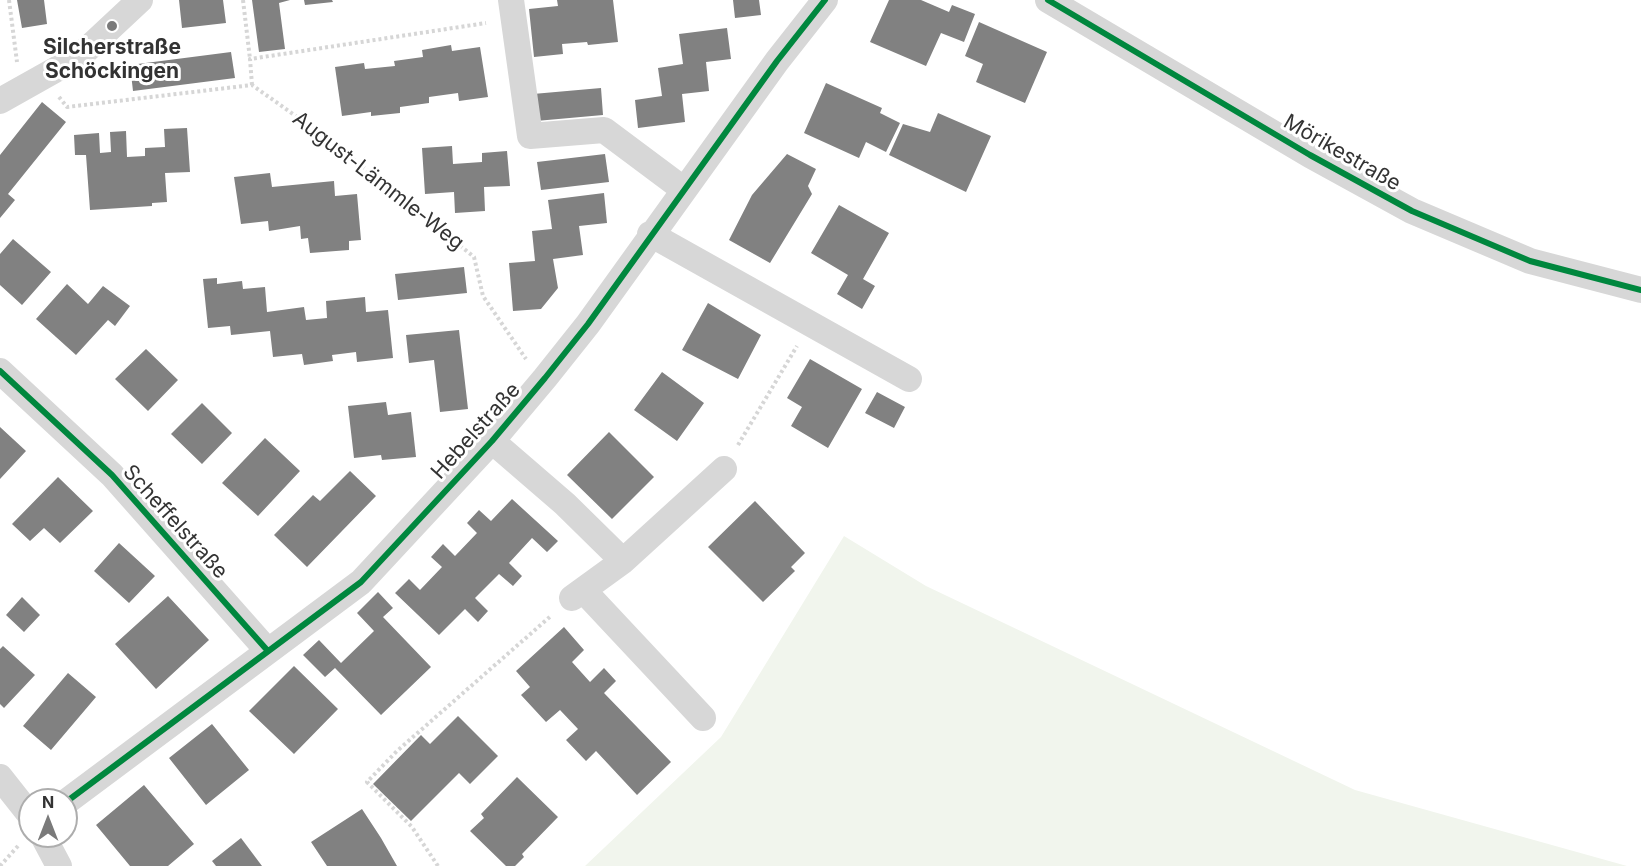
<!DOCTYPE html>
<meta charset="utf-8">
<style>
body{margin:0}
#map{position:relative;width:1641px;height:866px;overflow:hidden;background:#fff;font-family:Inter,sans-serif}
canvas{display:block}
.north{position:absolute;left:18px;top:788px;width:60px;height:60px;box-sizing:border-box;background:#fff;border:2px solid #adadad;border-radius:50%;rotate:0deg;font-size:16px;font-weight:700;line-height:24px;text-align:center;color:#333}
.north::after{content:'';display:block;margin:auto;width:21px;height:27px;background:#7a7a7a;clip-path:polygon(50% 0,100% 100%,50% 72%,0 100%)}
</style>
<div id="map">
<canvas width="1641" height="866"></canvas>
<div class="north">N</div>
</div>
<script>
const c = document.querySelector('canvas').getContext('2d');
c.lineJoin = 'round';
function fillPath(path, color) { c.fillStyle = color; c.fill(path, 'evenodd'); }
const poly = rows => new Path2D(rows.map(r => 'M' + r).join(''));
function strokePath(path, color, width, dash) { c.strokeStyle = color; c.lineWidth = width; c.lineCap = dash ? 'butt' : 'round'; c.setLineDash(dash || []); c.stroke(path); }
function label(font, color, halo, rows, align = 'center') {
  c.font = font + ' Inter,sans-serif'; c.lineWidth = 6; c.setLineDash([]); c.textBaseline = 'middle'; c.strokeStyle = halo; c.fillStyle = color; for (const [text, x, y, turn = 0] of rows) {
    c.save(); c.translate(x, y); c.rotate((+turn || 0) * Math.PI / 180); c.textAlign = isNaN(turn) ? turn : align; if (halo) c.strokeText(text, 0, 0); c.fillText(text, 0, 0); c.restore();
  }
}
const green = poly([
 [844,536,926,586,1355,790,1627,866,585,866,721,737]
]);
const building = poly([
 [17,0,44,0,47,24,22,28],
 [179,0,223,0,226,23,182,28],
 [252,0,290,0,279,3,285,49,259,52],
 [304,0,332,0,333,2,305,5],
 [557,0,613,0,618,42,588,45,587,42,562,44,563,54,534,57,529,9,558,6],
 [733,0,759,0,761,15,735,18],
 [889,0,921,0,949,12,952,5,975,14,964,42,941,33,926,66,870,42],
 [979,22,1047,52,1025,103,976,82,983,64,965,56],
 [727,28,731,59,706,62,709,91,682,94,685,122,638,128,635,100,662,96,658,68,683,64,679,34],
 [451,45,452,51,480,47,488,97,459,101,458,93,429,97,429,103,400,107,400,113,371,116,371,112,342,116,335,67,364,63,365,69,395,66,394,61,423,57,422,50],
 [231,52,235,78,133,91,130,65],
 [826,83,882,108,880,113,900,123,886,152,866,142,859,158,804,133],
 [601,88,603,115,536,121,533,94],
 [42,102,66,122,8,194,15,200,0,218,0,155],
 [938,113,991,136,966,192,889,155,903,124,930,132],
 [187,128,190,172,165,173,167,202,152,203,152,206,90,210,86,155,75,155,74,135,99,133,100,153,111,152,110,132,126,131,127,157,145,156,145,148,165,147,164,129],
 [452,146,453,164,482,162,482,153,507,151,510,186,484,187,485,211,455,213,454,192,425,194,422,148],
 [605,154,609,182,541,190,537,162],
 [787,154,816,169,808,186,812,194,770,263,729,240,752,195],
 [270,173,272,187,334,181,335,196,357,194,361,240,349,241,349,250,310,253,308,238,301,239,300,226,269,231,268,221,241,224,234,177],
 [604,193,607,223,579,226,583,255,553,259,558,288,541,309,513,311,509,263,535,261,532,231,552,229,548,200],
 [839,205,889,233,863,279,875,286,862,309,837,294,848,275,811,253],
 [13,239,51,272,22,305,0,285,0,254],
 [464,267,467,293,398,300,395,274],
 [217,278,217,284,242,281,243,289,265,287,267,312,304,307,306,320,327,318,326,301,365,297,366,312,388,310,393,358,357,362,356,352,332,355,333,361,304,365,302,354,273,357,270,331,231,335,230,326,208,328,203,279],
 [67,284,88,304,103,286,130,306,115,326,108,320,76,355,36,319],
 [708,303,761,335,738,379,682,350],
 [459,330,468,409,440,412,434,360,409,363,406,335],
 [146,349,178,380,148,411,115,379],
 [810,359,862,389,828,448,791,426,802,407,787,398],
 [662,372,704,403,677,441,634,410],
 [877,392,905,407,894,428,865,413],
 [386,402,388,415,411,412,416,457,382,460,381,455,354,458,348,406],
 [202,403,232,433,202,464,171,434],
 [0,427,26,451,0,479],
 [609,432,654,477,612,519,567,475],
 [265,438,300,471,258,516,222,483],
 [350,471,376,496,307,567,274,535,313,495,320,501],
 [58,477,93,511,60,543,44,528,30,541,12,524],
 [512,499,558,541,547,552,532,538,509,563,522,576,513,586,499,574,475,598,488,611,478,622,465,609,439,635,395,593,409,579,420,590,442,567,431,557,443,544,455,556,477,533,467,523,479,510,491,521],
 [755,501,805,553,791,567,795,571,763,602,708,547],
 [119,543,155,576,129,603,94,571],
 [378,592,393,608,383,617,431,667,381,715,335,668,325,677,303,655,319,640,341,663,374,631,357,613],
 [168,596,209,640,156,689,115,644],
 [22,597,40,615,24,632,6,615],
 [564,627,584,650,572,662,590,682,604,668,616,681,604,693,671,762,637,795,596,751,586,761,566,740,578,729,560,710,546,722,521,695,530,687,516,671],
 [3,646,35,675,4,708,0,704,0,649],
 [294,666,338,709,294,754,249,711],
 [68,673,96,697,51,750,23,726],
 [458,716,498,756,470,784,459,773,411,821,373,784,421,735,430,744],
 [212,724,249,770,206,805,169,758],
 [517,777,558,817,522,854,524,857,515,866,506,866,470,831,484,818,481,814],
 [144,785,194,844,168,866,130,866,96,825],
 [362,809,381,838,397,866,327,866,311,842],
 [241,838,262,866,216,866,212,861]
]);
const path = poly([
 [9,0,17,62],
 [243,0,250,59],
 [252,85,250,59,486,23],
 [59,97,67,107,252,85,331,141,474,257,483,296,526,359],
 [738,445,797,346],
 [0,866,18,846],
 [438,866,412,827,367,782,397,751,552,615]
]);
const street = poly([
 [511,0,530,136,604,130,683,189],
 [1048,0,1310,155,1412,211,1530,261,1641,290],
 [0,101,80,56,140,0],
 [650,234,909,379],
 [0,371,112,475,267,650],
 [492,441,565,504,623,561,724,469],
 [584,591,703,718],
 [572,598,623,561],
 [0,777,30,815],
 [66,802,361,582,492,441,545,378,588,324,777,61,825,0],
 [43,836,59,866]
]);
const cycleway = poly([
 [1048,0,1310,155,1412,211,1530,261,1641,290],
 [0,371,112,475,267,650],
 [66,802,361,582,492,441,545,378,588,324,777,61,825,0]
]);
const markers = [
 [112,26,6,"#7a7a7a"]
];
const poiNames = [
 ["Silcherstraße",112,48],
 ["Schöckingen",112,72]
];
const streetNames = [
 ["Mörikestraße",1342,153,30],
 ["August-Lämmle-Weg",378,181,38],
 ["Hebelstraße",476,431,-48],
 ["Scheffelstraße",175,522,48]
];
fillPath(green, '#f1f5ed');
fillPath(building, '#818181');
strokePath(path, '#d6d6d6', 4, [3, 3]);
strokePath(street, '#d7d7d7', 26);
strokePath(cycleway, '#00873e', 6);
for (const [x, y, r, color] of markers) { const dot = new Path2D(); dot.arc(x, y, r, 0, 2 * Math.PI); c.fillStyle = color; c.fill(dot); strokePath(dot, '#fff', 2); }
label('bold 21px', '#333', '#fff', poiNames);
label('21px', '#333', '#fff', streetNames);
</script>
